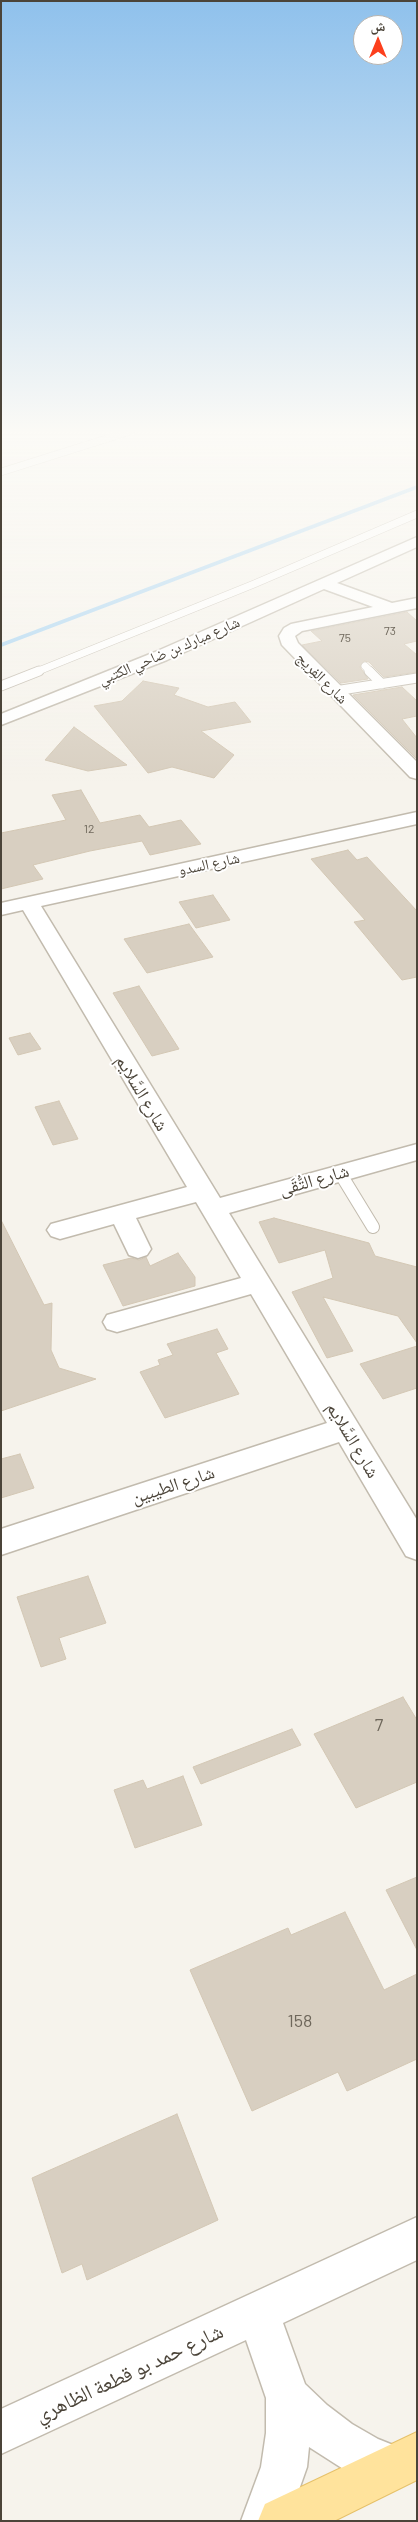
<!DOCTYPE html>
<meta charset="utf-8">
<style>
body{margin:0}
#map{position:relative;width:418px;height:2522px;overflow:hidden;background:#f6f3ec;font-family:Barlow,"Noto Naskh Arabic",sans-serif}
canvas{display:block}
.frame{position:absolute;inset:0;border:2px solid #4b4439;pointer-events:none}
.north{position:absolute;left:353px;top:15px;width:50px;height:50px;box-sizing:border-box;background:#fff;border:1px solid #b7b4b0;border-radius:50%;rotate:0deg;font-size:14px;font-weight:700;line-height:20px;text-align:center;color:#4b4439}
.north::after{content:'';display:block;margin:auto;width:18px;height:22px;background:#fc3f1d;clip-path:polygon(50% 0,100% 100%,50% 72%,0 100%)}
</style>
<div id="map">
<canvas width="418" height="2522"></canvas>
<div class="frame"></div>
<div class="north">ش</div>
</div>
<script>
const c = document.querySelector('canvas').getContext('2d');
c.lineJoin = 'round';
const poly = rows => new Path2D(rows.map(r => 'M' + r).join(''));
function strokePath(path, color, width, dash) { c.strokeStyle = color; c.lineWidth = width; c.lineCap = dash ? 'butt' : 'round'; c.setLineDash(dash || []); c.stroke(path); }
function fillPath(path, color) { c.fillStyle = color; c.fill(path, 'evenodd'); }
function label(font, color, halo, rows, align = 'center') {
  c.font = font + ' Barlow,"Noto Naskh Arabic",sans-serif'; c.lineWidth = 4; c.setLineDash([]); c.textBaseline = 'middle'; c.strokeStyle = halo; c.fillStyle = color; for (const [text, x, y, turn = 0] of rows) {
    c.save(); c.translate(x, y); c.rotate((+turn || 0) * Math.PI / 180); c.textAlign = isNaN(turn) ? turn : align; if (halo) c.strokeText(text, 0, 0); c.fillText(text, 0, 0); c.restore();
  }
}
const stream = poly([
 [1,645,417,487]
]);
const building = poly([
 [407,612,417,621,417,641,404,644,417,655,417,672,384,677,369,662,364,661,360,667,368,679,341,683,302,645,322,641,311,631,407,612],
 [143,681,179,688,174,695,208,707,235,702,251,722,201,731,234,755,214,778,172,767,148,773,94,706,122,701,143,681],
 [402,687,417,701,417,716,402,719,417,738,417,759,353,695,402,687],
 [74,727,127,765,88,771,45,760,74,727],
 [81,790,100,823,140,815,149,827,181,820,201,844,150,855,142,841,90,851,33,865,43,879,1,889,1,833,66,820,52,795,81,790],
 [348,850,357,860,367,857,417,911,417,977,402,980,354,922,365,920,311,859,348,850],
 [213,895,230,920,196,928,179,902,213,895],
 [189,924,213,957,147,973,124,939,189,924],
 [139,986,179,1049,152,1056,113,993,139,986],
 [30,1033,41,1049,18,1055,9,1038,30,1033],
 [59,1101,78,1139,53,1145,35,1107,59,1101],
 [274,1218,369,1243,375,1256,417,1267,417,1343,398,1316,323,1297,353,1351,327,1358,292,1292,333,1278,325,1250,279,1263,259,1222,274,1218],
 [1,1220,44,1305,52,1303,51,1350,59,1368,96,1379,1,1411,1,1220],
 [178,1253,195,1277,195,1286,123,1306,103,1265,131,1258,139,1260,146,1257,150,1266,178,1253],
 [217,1329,228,1349,216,1353,239,1394,165,1418,140,1372,160,1365,158,1360,173,1355,167,1344,217,1329],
 [417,1346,417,1388,383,1399,360,1364,417,1346],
 [20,1454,34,1488,1,1498,1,1459,20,1454],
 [88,1576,106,1623,59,1638,66,1659,41,1667,17,1597,88,1576],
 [403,1697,417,1720,417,1782,356,1808,314,1734,403,1697],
 [292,1729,301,1745,201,1784,193,1767,292,1729],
 [183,1776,202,1825,135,1848,114,1790,143,1780,147,1789,183,1776],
 [417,1877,417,1950,386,1890,417,1877],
 [345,1912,384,1990,417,1974,417,2059,347,2091,338,2072,252,2111,190,1970,288,1928,291,1935,345,1912],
 [177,2114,218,2220,87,2280,82,2264,62,2273,32,2178,177,2114]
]);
const serviceFar2 = poly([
 [1,472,131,431],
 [365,666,371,672],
 [36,672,254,584,417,514]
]);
const serviceFar1 = poly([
 [369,671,382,684],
 [1,686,39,671],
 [335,691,417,678]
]);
const service = poly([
 [340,1173,373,1227]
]);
const minor = poly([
 [417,537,417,547,337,583,392,603,417,598,417,608,302,631,295,636,298,643,417,762,417,779,410,777,282,645,279,636,284,628,291,624,373,607,324,589,167,660,1,725,1,714,155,652,417,537],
 [417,812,417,824,41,906,220,1198,417,1144,417,1160,229,1213,417,1520,417,1560,406,1556,339,1442,1,1555,1,1529,327,1423,251,1294,117,1332,107,1329,103,1322,107,1315,241,1278,196,1202,136,1218,151,1249,147,1255,138,1258,129,1255,114,1224,60,1239,51,1236,47,1230,51,1224,187,1187,23,910,1,915,1,903,417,812],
 [417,2217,417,2260,283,2323,305,2384,327,2405,352,2424,378,2439,408,2451,415,2467,408,2483,392,2490,348,2472,309,2447,307,2467,288,2521,241,2521,261,2467,266,2433,266,2398,246,2340,1,2454,1,2409,417,2217]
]);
const primary = poly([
 [417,2432,417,2480,334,2521,258,2521,265,2504,417,2432]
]);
const farNumbernames = [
 ["73",390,631],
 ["75",345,638],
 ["12",89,829]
];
const farStreetnames = [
 ["شارع مبارك بن ضاحي الكتبي",169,651,-23],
 ["شارع الفِريج",322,678,45],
 ["شارع السدو",209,864,-12]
];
const streetNames = [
 ["شارع السَّلايم",142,1093,59],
 ["شارع التُّقَى",314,1180,-16],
 ["شارع السَّلايم",353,1440,59],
 ["شارع الطيبين",173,1485,-18]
];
const nearNumbernames = [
 ["7",379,1725],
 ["158",300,2021]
];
const nearStreetnames = [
 ["شارع حمد بو قطعة الظاهري",129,2373,-25]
];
strokePath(stream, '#a9d4f2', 4);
fillPath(building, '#d8cfc1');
strokePath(building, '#d3c7b4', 1);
strokePath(serviceFar2, '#c2bbae', 8);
strokePath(serviceFar1, '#c2bbae', 11);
strokePath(service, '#c2bbae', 14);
strokePath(minor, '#c2bbae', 3);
strokePath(primary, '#e6c16a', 2);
strokePath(serviceFar2, '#fff', 7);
strokePath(serviceFar1, '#fff', 9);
strokePath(service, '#fff', 12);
fillPath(minor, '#fff');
fillPath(primary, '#ffe39c');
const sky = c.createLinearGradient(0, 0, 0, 784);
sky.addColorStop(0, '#8fc1ec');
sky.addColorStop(0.55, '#fbfaf6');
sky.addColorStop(1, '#fbfaf600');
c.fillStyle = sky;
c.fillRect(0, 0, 418, 784);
label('12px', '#6e675b', null, farNumbernames);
label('15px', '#4b4439', '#fff', farStreetnames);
label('18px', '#4b4439', '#fff', streetNames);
label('18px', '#6e675b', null, nearNumbernames);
label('21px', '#4b4439', '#fff', nearStreetnames);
</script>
